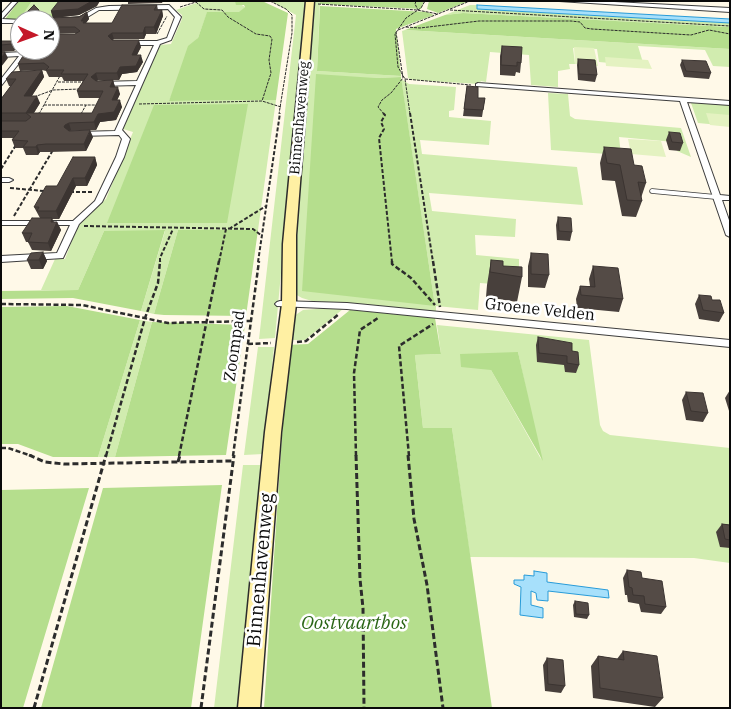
<!DOCTYPE html>
<style>
body{margin:0}
#map{position:relative;width:731px;height:709px;overflow:hidden;background:#fff9e8;font-family:"IBM Plex Serif",serif}
canvas{display:block}
.frame{position:absolute;inset:0;border:2px solid #0a0a0a;pointer-events:none}
.north{position:absolute;left:10px;top:10px;width:50px;height:50px;box-sizing:border-box;background:#fff;border:1px solid #9d9d9d;border-radius:50%;rotate:92deg;font-size:14px;font-weight:700;line-height:20px;text-align:center;color:#0a0a0a}
.north::after{content:'';display:block;margin:auto;width:18px;height:22px;background:#c41829;clip-path:polygon(50% 0,100% 100%,50% 72%,0 100%)}
</style>
<div id="map">
<canvas width="731" height="709"></canvas>
<div class="frame"></div>
<div class="north">N</div>
</div>
<script>
const c = document.querySelector('canvas').getContext('2d');
c.lineJoin = 'round';
function fillPath(path, color) { c.fillStyle = color; c.fill(path, 'evenodd'); }
const poly = rows => new Path2D(rows.map(r => 'M' + r).join(''));
function strokePath(path, color, width, dash) { c.strokeStyle = color; c.lineWidth = width; c.lineCap = dash ? 'butt' : 'round'; c.setLineDash(dash || []); c.stroke(path); }
function label(font, color, halo, rows, align = 'center') {
  c.font = font + ' "IBM Plex Serif",serif'; c.lineWidth = 5; c.setLineDash([]); c.textBaseline = 'middle'; c.strokeStyle = halo; c.fillStyle = color; for (const [text, x, y, turn = 0] of rows) {
    c.save(); c.translate(x, y); c.rotate((+turn || 0) * Math.PI / 180); c.textAlign = isNaN(turn) ? turn : align; if (halo) c.strokeText(text, 0, 0); c.fillText(text, 0, 0); c.restore();
  }
}
const green = poly([
 [32,1,68,1,58,14,22,14],
 [202,1,235,1,245,7,240,12,207,13,198,38,169,101,276,100,258,230,178,230,154,314,141,311,165,231,104,231,78,290,41,290,55,259,65,259,80,220,106,199,133,132,123,129,160,45,171,44,182,19,182,15,176,10],
 [271,1,306,1,275,338,259,339,296,15],
 [315,1,320,1,317,71,401,76,401,77,375,78,435,306,401,79,409,84,456,87,454,110,449,111,449,117,491,121,489,145,420,140,422,154,577,167,583,205,429,193,432,211,516,219,515,237,475,235,476,255,519,259,519,268,493,284,480,283,478,310,436,306,436,312,312,301,302,298,295,294,293,274],
 [470,5,477,5,477,9,730,23,730,27,463,13,445,15],
 [405,30,730,49,730,67,713,66,705,50,638,46,644,66,599,62,597,49,573,48,575,64,569,64,570,69,558,71,558,87,531,85,529,55,490,52,486,82,481,81,479,84,413,80,408,78,402,31],
 [548,93,568,94,570,116,575,119,681,128,691,157,677,151,674,142,619,137,621,155,551,150],
 [691,103,730,105,730,126,698,123],
 [329,308,343,309,305,340,288,340,292,318,297,314,303,310],
 [140,320,152,322,115,457,98,457],
 [437,325,589,340,600,425,603,431,610,435,730,448,730,563,694,558,470,557,452,428,423,428,415,355,441,354],
 [518,352,541,459,491,370],
 [258,347,274,347,263,454,244,455],
 [243,465,262,465,240,708,214,708]
]);
const forest = poly([
 [19,1,48,1,32,1,23,14,58,14,54,20,5,19],
 [235,1,262,1,288,13,276,100,169,101,188,46,198,38,207,12,239,12,245,7,244,5,236,5],
 [320,1,424,1,421,9,320,4],
 [429,1,469,1,438,13,427,9],
 [320,6,427,12,434,15,396,29,401,76,317,71],
 [463,13,730,27,730,49,405,30,445,15],
 [316,74,375,78,401,77,435,306,302,291],
 [248,104,227,223,107,223,154,105],
 [165,230,141,311,73,298,1,299,1,291,78,290,104,231],
 [178,230,258,230,246,316,164,315,154,314],
 [67,306,140,320,98,457,53,457,18,444,1,444,1,307],
 [350,310,435,318,441,354,415,355,423,428,452,428,492,708,264,708,288,345,308,344],
 [152,322,245,325,226,455,115,457],
 [518,352,543,461,491,370,461,367,460,354],
 [222,485,191,708,41,708,103,488],
 [89,488,23,708,1,708,1,490]
]);
const pitch = poly([
 [574,47,594,48,598,66,575,64],
 [605,57,648,60,652,69,606,66],
 [706,113,730,115,730,127,710,125],
 [628,139,661,141,666,157,631,154]
]);
const water = poly([
 [477,5,730,19,730,23,477,9,477,5],
 [534,571,547,573,547,582,608,590,609,598,548,591,548,601,537,600,536,593,531,591,531,605,543,608,543,618,520,615,521,587,514,584,514,580,524,580,524,575,534,576,534,571]
]);
const pathFar3 = poly([
 [270,1,286,9,292,15,292,33,279,114],
 [416,1,415,4,418,10],
 [196,2,204,9,222,10,228,17,256,34,270,36,272,39,269,60,271,73,262,101],
 [318,4,417,10,438,14],
 [180,7,196,2],
 [450,10,730,26],
 [406,27,420,28,479,21,571,21,580,22,585,28,592,29,691,35,709,30,730,34],
 [398,30,470,1],
 [157,34,167,16],
 [405,79,471,85],
 [58,82,86,82],
 [34,97,53,90,80,89],
 [139,104,262,101,281,107],
 [44,105,86,105],
 [39,114,61,74],
 [81,114,86,105,98,105],
 [384,114,378,107,382,100,391,93,403,78,396,32],
 [410,114,405,79,398,67,395,34,406,18,421,8,425,1]
]);
const pathFar2 = poly([
 [383,113,385,115,381,122,384,129,379,138,392,262],
 [410,113,433,262],
 [38,115,39,113],
 [1,169,16,145],
 [10,188,44,191],
 [70,192,94,192],
 [14,216,53,150],
 [84,226,253,229,262,236],
 [229,229,266,206],
 [160,262,160,258,173,229],
 [219,262,226,229],
 [258,262,280,113]
]);
const pathFar1 = poly([
 [392,261,392,264,411,278,435,305],
 [433,261,440,307],
 [1,304,82,305,168,323,251,321],
 [297,342,306,341,339,314],
 [248,344,271,343],
 [1,448,8,448,32,456],
 [106,456,145,318,158,283,160,261],
 [179,456,219,261],
 [233,456,259,261],
 [356,456,354,373,360,330,378,318],
 [409,456,399,346,433,324]
]);
const path = poly([
 [29,455,45,462,64,464,232,461],
 [356,455,360,579,363,608,364,708],
 [408,455,414,519,427,585,443,708],
 [178,462,180,455],
 [34,708,106,455],
 [201,708,234,455]
]);
const lane = poly([
 [652,191,716,197]
]);
const street = poly([
 [13,1,18,1,2,19,22,20,20,20,20,23,1,23,1,14,13,1],
 [559,1,595,1,730,8,730,12,559,1],
 [109,6,169,5,181,17,171,40,160,44,122,130,130,139,124,157,102,202,79,224,63,258,1,262,1,256,57,253,70,225,1,225,1,221,73,221,95,201,116,157,122,139,119,135,79,136,76,134,79,132,115,131,136,85,100,86,97,84,100,82,137,81,154,45,126,45,123,43,126,41,157,41,167,38,175,17,168,9,109,10,99,10,81,21,50,23,50,20,48,20,80,17,96,8,109,6],
 [29,50,37,50,24,57,1,86,1,79,19,56,1,57,1,53,25,52,29,50],
 [478,83,730,101,730,105,687,102,720,195,730,196,730,200,722,200,730,223,730,237,726,235,680,101,476,86,476,84,478,83],
 [1,178,9,178,13,180,9,182,1,182,1,178],
 [280,301,347,303,730,340,730,347,347,309,277,306,275,304,277,302,280,301]
]);
const secondary = poly([
 [306,1,314,1,296,235,296,304,281,432,260,708,238,708,265,432,282,304,283,244,306,1]
]);
const wall = poly([
 [128,1,163,1,162,3,128,4],
 [692,1,708,1,708,2],
 [34,5,39,10,41,16,38,20,20,20,20,36,14,35,11,28],
 [157,5,158,10,162,10,163,16,156,34,146,34,144,39,114,39,112,40,141,47,137,55,143,62,137,72,122,74,119,80,98,80,97,81,113,80,115,87,120,94,117,100,122,107,116,120,100,122,96,130,70,131,93,137,86,151,49,152,40,152,38,155,26,155,23,148,15,148,12,140,13,138,1,138,1,99,11,86,9,86,6,79,42,70,20,71,18,64,26,57,36,51,77,33,50,34,50,20,53,18,51,11,97,6,79,15,54,18,79,17,87,12,89,19,86,23,112,23],
 [42,70,46,71,49,77,62,77,64,81,84,81,77,91,79,98,100,98,92,113,34,113,40,103,32,96,44,77],
 [1,41,14,41,16,48,14,51,1,52],
 [502,46,521,63,520,73,516,72,515,76,500,75,500,56],
 [578,59,597,75,595,82,578,80,577,65],
 [682,60,711,73,709,79,684,77,680,65],
 [467,86,478,98,485,98,482,117,463,116],
 [669,132,683,143,680,151,669,150,666,140],
 [604,147,634,165,646,183,641,198,642,201,636,217,622,216,615,181,602,180,600,163],
 [95,157,97,165,87,186,76,186,59,219,52,219,54,222,57,222,61,230,51,251,32,250,28,242,26,242,22,233,40,218,34,207,57,186],
 [558,217,572,232,570,241,557,240,556,225],
 [43,252,47,261,43,269,31,269,27,260],
 [531,253,549,275,545,288,528,287,528,266],
 [491,260,503,266,522,277,517,302,486,297,487,285],
 [593,266,623,299,619,312,577,308,576,299,580,286,590,286,589,279],
 [699,295,712,300,724,313,719,322,699,319,695,304],
 [538,337,572,351,579,365,576,373,565,372,564,365,537,362,536,345],
 [730,390,730,414,725,398],
 [686,392,708,413,703,422,686,420,682,400],
 [722,524,730,525,730,548,720,547,716,532],
 [627,570,642,578,666,607,661,614,641,612,639,604,628,602,627,595,625,595,623,578],
 [575,601,589,615,587,619,574,617,573,605],
 [623,651,663,698,655,707,593,698,591,666,598,656,617,659],
 [547,658,565,686,561,693,545,691,543,665]
]);
const shadedWall = poly([
 [92,1,100,1,97,6,79,15,53,18,51,11],
 [39,10,41,16,38,20,32,20,32,18],
 [162,10,163,16,156,34,154,27],
 [87,12,89,19,85,24,81,21],
 [145,27,146,34,144,39,143,33],
 [112,33,114,39,109,42,108,36],
 [139,40,141,47,133,62,132,55],
 [14,41,16,48,14,51,12,44],
 [5,52,8,58,1,67,1,57],
 [141,55,143,62,137,72,122,74,119,80,117,73,120,67],
 [42,70,44,77,27,103,24,96],
 [96,73,98,80,93,83,91,77],
 [113,80,115,87,110,87],
 [118,87,120,94,114,107,112,100],
 [37,96,40,103,31,117,26,113],
 [120,100,122,107,116,120,100,122,96,130,94,122,98,114],
 [69,123,71,130,67,132,64,127,65,125],
 [90,130,93,137,86,151,84,144],
 [37,145,40,152,38,155,36,147],
 [95,157,97,165,87,186,85,178],
 [73,178,76,186,59,219,56,211],
 [52,218,55,226,57,222,61,230,51,251,48,243,51,222],
 [43,252,47,261,43,269,39,260]
]);
const building = poly([
 [59,1,92,1,78,9,51,11,59,1],
 [34,5,39,10,32,18,34,18,33,20,20,20,20,30,11,28,34,5],
 [122,5,157,5,154,10,162,10,154,27,145,27,143,33,112,33,108,36,112,40,139,40,132,55,141,55,136,66,120,67,117,73,96,73,91,77,96,81,113,80,110,87,118,87,112,100,120,100,114,112,98,114,94,122,69,123,65,125,64,127,69,131,90,130,84,144,46,144,37,145,36,147,23,147,28,141,12,140,19,131,1,131,1,121,26,121,31,117,26,113,1,113,1,99,16,79,6,79,12,72,42,70,24,96,37,96,26,113,92,113,103,91,77,91,88,74,61,74,64,70,46,70,49,67,44,63,18,64,23,56,26,57,31,51,36,51,37,50,50,50,50,34,75,34,80,31,75,27,50,27,50,20,45,20,47,18,79,17,87,12,81,21,84,21,83,23,112,23,122,5],
 [1,41,14,41,12,44,1,45,1,41],
 [502,46,522,47,521,63,517,62,517,66,501,65,502,46],
 [1,52,5,52,1,57,1,52],
 [578,59,595,60,597,75,579,74,578,59],
 [682,60,706,61,711,73,686,71,682,60],
 [467,86,478,87,478,98,485,98,483,110,464,109,467,86],
 [669,132,680,133,683,143,672,142,669,132],
 [604,147,631,149,634,165,642,166,646,183,638,182,642,201,627,200,620,165,607,163,604,147],
 [73,157,95,157,85,178,73,178,56,211,37,211,39,207,34,207,46,186,57,186,73,157],
 [558,217,571,218,572,232,559,231,558,217],
 [32,218,52,218,51,222,57,222,48,243,28,242,32,233,22,233,32,218],
 [43,252,39,260,27,260,31,253,43,252],
 [531,253,548,254,549,275,531,274,531,253],
 [491,260,503,261,503,266,522,267,522,277,490,272,491,260],
 [593,266,618,268,623,299,581,295,580,286,595,287,593,266],
 [699,295,711,296,712,300,720,300,724,313,703,310,699,295],
 [538,337,572,343,572,351,578,352,579,365,567,363,567,356,539,353,538,337],
 [686,392,703,393,708,413,691,411,686,392],
 [722,524,730,525,730,540,725,539,722,524],
 [627,570,641,572,642,578,662,581,666,607,645,604,644,596,633,595,632,588,629,587,627,570],
 [575,601,588,603,589,615,576,614,575,601],
 [623,651,657,656,663,698,600,688,598,656,624,660,623,651],
 [547,658,563,660,565,686,548,684,547,658]
]);
const farStreetnames = [
 ["Binnenhavenweg",300,118,-85]
];
const streetNames = [
 ["Groene Velden",540,310,6],
 ["Zoompad",235,346,-82]
];
const nearStreetnames = [
 ["Binnenhavenweg",261,570,-85]
];
const nearParknames = [
 ["Oostvaartbos",354,624]
];
fillPath(green, '#d1ecaf');
fillPath(forest, '#b5de8d');
fillPath(pitch, '#e4f2c1');
fillPath(water, '#a7e0fb');
strokePath(water, '#289bd8', 1);
strokePath(lane, '#3d3d3d', 5.5);
strokePath(street, '#3d3d3d', 2);
strokePath(secondary, '#2c2c2c', 3);
strokePath(pathFar3, '#2c2c2c', 1, [3, 1]);
strokePath(pathFar2, '#2c2c2c', 2, [4, 2]);
strokePath(pathFar1, '#2c2c2c', 2.5, [5, 2.5]);
strokePath(path, '#2c2c2c', 3, [6, 3]);
strokePath(lane, '#fff', 4);
fillPath(street, '#fff');
fillPath(secondary, '#fff0a3');
fillPath(wall, '#48403c');
fillPath(shadedWall, '#3b3431');
fillPath(building, '#544b46');
strokePath(building, '#3b3431', 1);
label('14px', '#0a0a0a', '#fff', farStreetnames);
label('16px', '#0a0a0a', '#fff', streetNames);
label('19px', '#0a0a0a', '#fff', nearStreetnames);
label('italic 19px', '#2b6617', '#fff', nearParknames);
</script>
